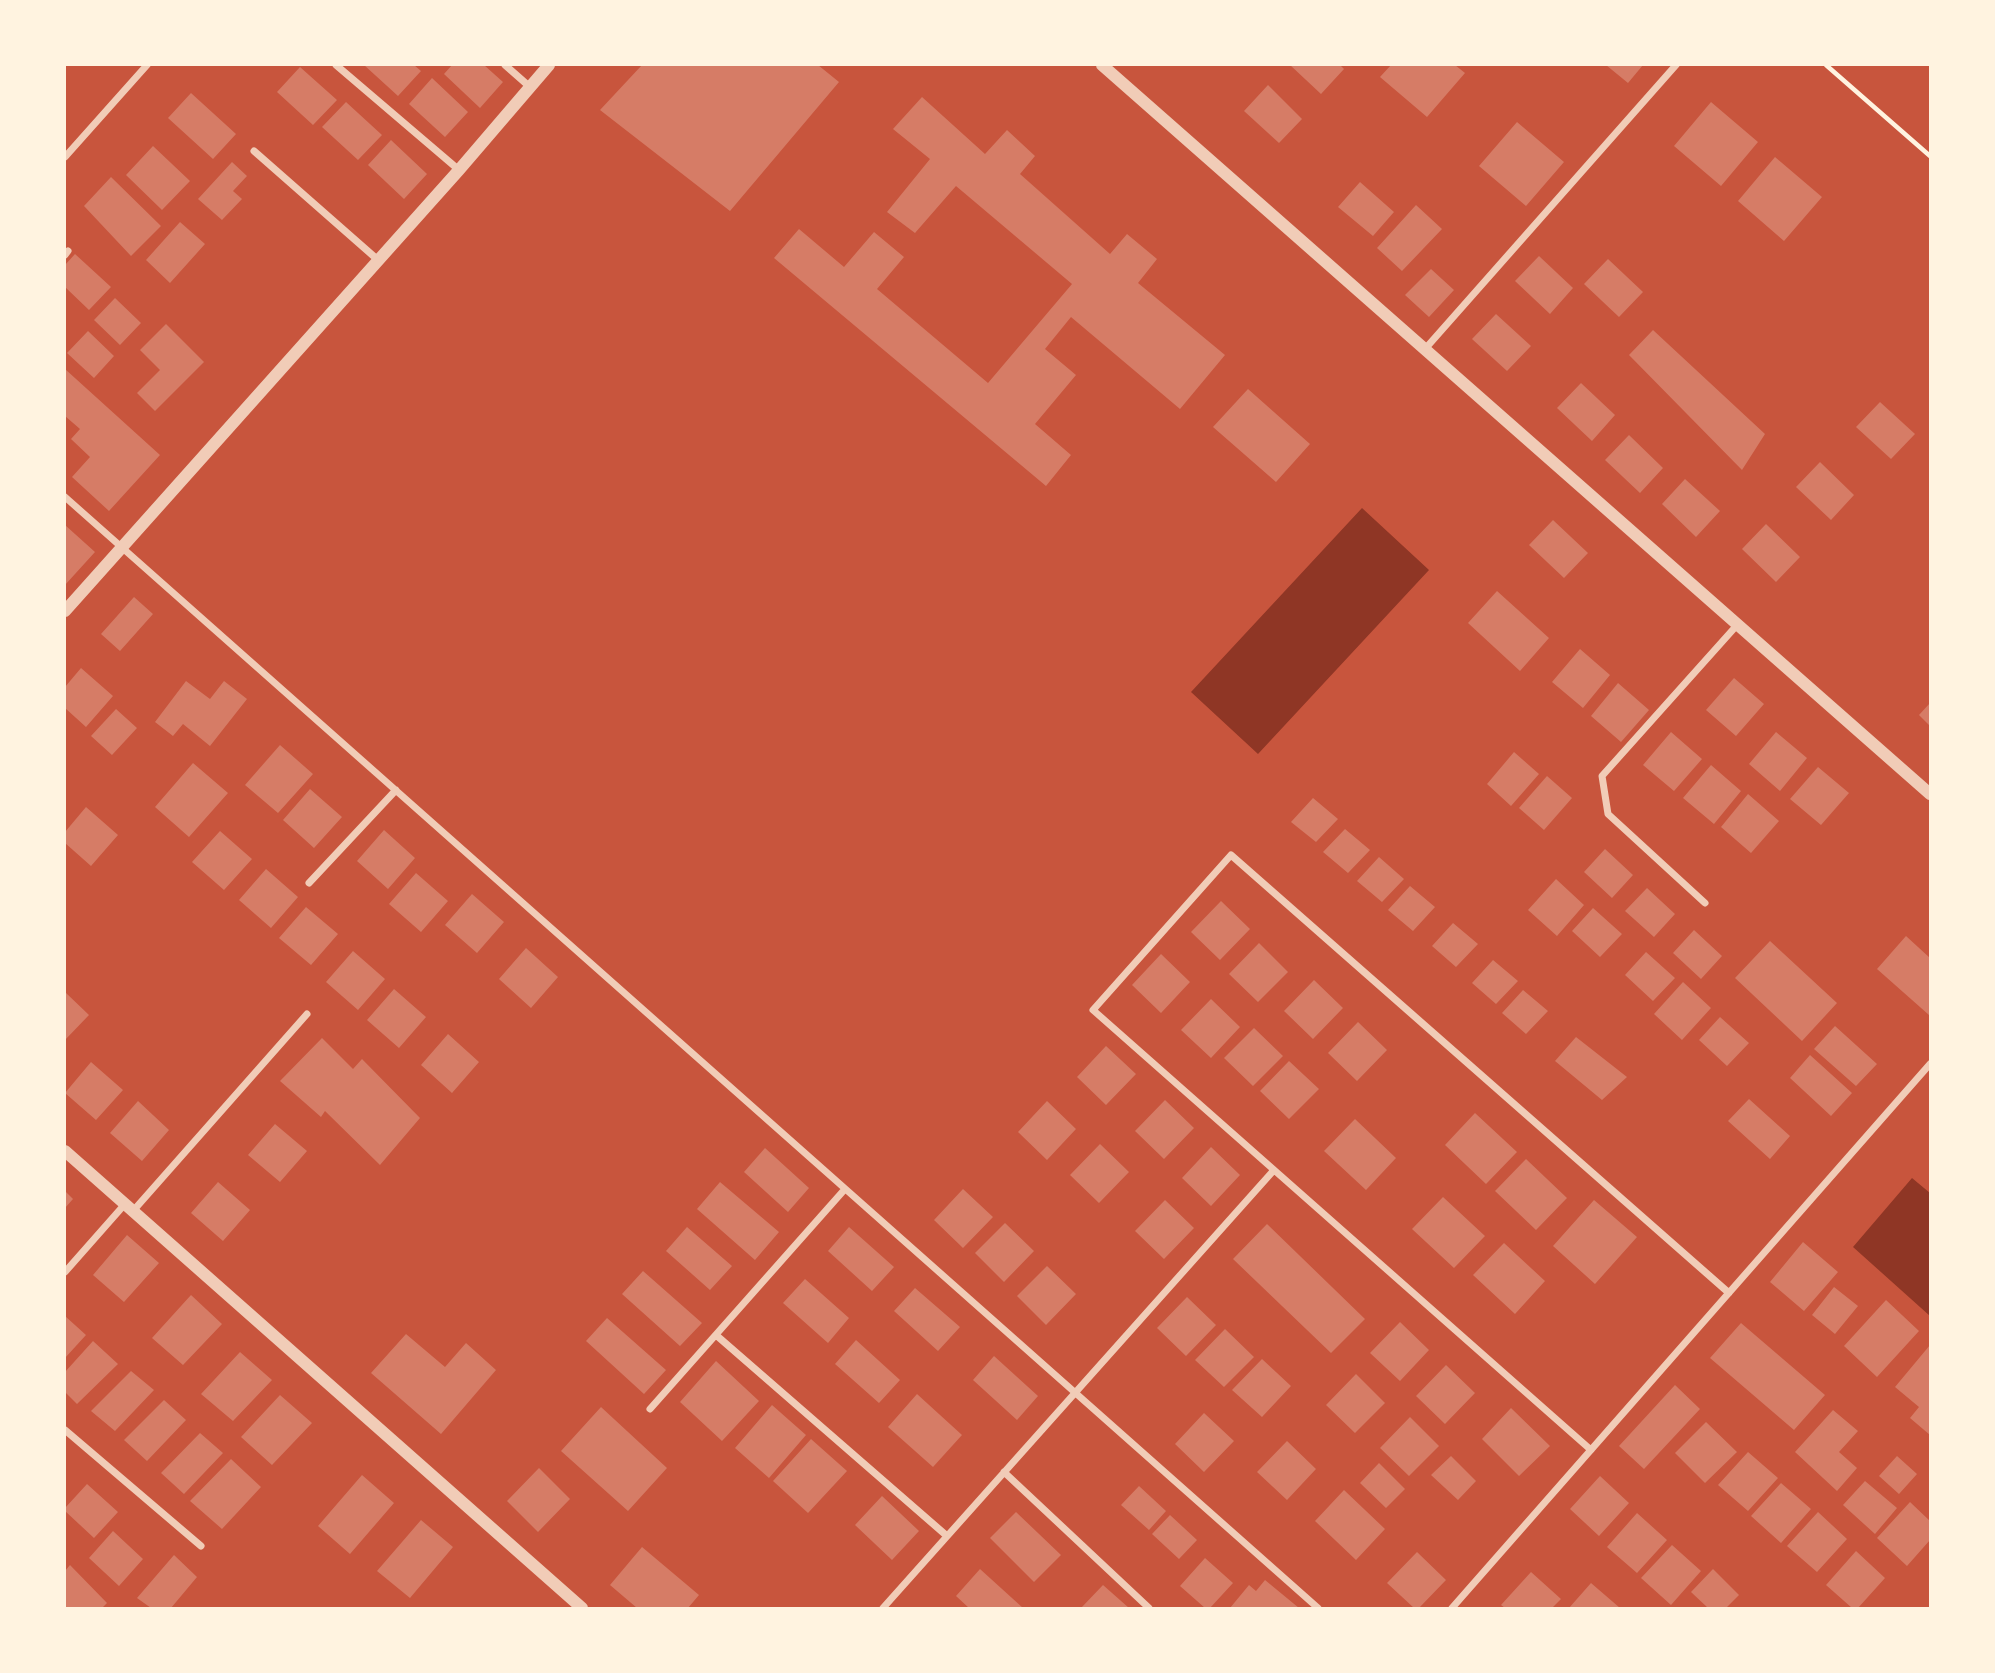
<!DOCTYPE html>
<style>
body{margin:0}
#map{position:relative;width:1995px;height:1673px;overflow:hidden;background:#c8553d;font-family:"Source Sans 3",sans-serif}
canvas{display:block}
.frame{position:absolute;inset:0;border:66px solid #fff3e0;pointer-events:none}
</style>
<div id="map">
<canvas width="1995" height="1673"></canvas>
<div class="frame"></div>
</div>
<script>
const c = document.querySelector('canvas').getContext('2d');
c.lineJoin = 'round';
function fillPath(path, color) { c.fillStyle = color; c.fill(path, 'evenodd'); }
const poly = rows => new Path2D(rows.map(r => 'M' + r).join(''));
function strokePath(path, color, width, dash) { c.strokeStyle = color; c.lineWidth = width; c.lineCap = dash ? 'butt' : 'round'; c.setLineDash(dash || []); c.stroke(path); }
const water = poly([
 [1362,508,1429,570,1258,754,1191,692],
 [1912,1178,1930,1193,1930,1316,1853,1247]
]);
const building = poly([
 [364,65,414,65,421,71,398,96],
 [452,65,484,65,503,82,480,108,444,74],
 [642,65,818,65,839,82,730,211,600,110],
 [1290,65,1340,65,1344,69,1321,94],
 [1391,65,1455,65,1465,73,1427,117,1380,77],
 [1606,65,1643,65,1628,83],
 [300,67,337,100,313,125,277,92],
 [432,78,468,112,445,137,409,104],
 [1268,85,1302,119,1279,143,1244,111],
 [191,93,236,134,213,159,168,118],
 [922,97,985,154,1007,130,1035,156,1020,174,1110,254,1127,234,1157,259,1138,283,1225,355,1180,409,1071,317,1045,349,1076,375,1035,424,1071,455,1046,486,774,258,799,229,844,267,874,232,904,257,877,289,988,383,1072,284,956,186,915,233,887,212,930,159,893,129],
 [346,102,382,135,358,160,322,127],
 [1711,102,1758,142,1721,186,1674,146],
 [1517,122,1564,162,1526,206,1479,166],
 [391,140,427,174,404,199,368,165],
 [153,146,190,181,162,210,126,175],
 [1775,157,1822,197,1784,241,1738,201],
 [232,162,247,176,233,191,242,199,222,220,198,199],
 [111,177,161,226,131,256,84,206],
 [1360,182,1394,212,1373,236,1338,207],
 [1416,205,1442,229,1402,271,1377,248],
 [180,222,205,244,170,283,146,260],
 [75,254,111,287,89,310,65,287,65,265],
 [1539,256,1573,288,1550,314,1515,281],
 [1608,259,1643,292,1619,317,1584,284],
 [1431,269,1454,290,1429,317,1405,295],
 [115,298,141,323,120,345,94,320],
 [1496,314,1531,346,1507,371,1472,339],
 [166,324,204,362,155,411,137,393,160,370,140,350],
 [1653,330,1765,434,1742,470,1629,355],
 [88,331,114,356,94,378,67,353],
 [65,369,160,455,109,511,72,477,90,457,71,439,80,429,65,416],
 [1581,383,1615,415,1592,441,1557,408],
 [1248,389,1310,444,1276,482,1213,427],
 [1880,402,1915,434,1891,459,1856,427],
 [1629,435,1663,468,1640,493,1605,460],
 [1820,462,1854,495,1831,520,1796,487],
 [1685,479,1720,511,1696,537,1662,504],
 [1553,520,1588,553,1564,578,1529,545],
 [1766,524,1800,557,1776,582,1742,549],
 [65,525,95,552,65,585],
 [1497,591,1549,638,1520,671,1468,623],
 [134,597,153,614,120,651,101,634],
 [1580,649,1610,675,1583,708,1552,682],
 [81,668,113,696,86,727,65,708,65,687],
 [1734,678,1764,704,1736,736,1706,710],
 [186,681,210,699,224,681,247,699,210,746,183,724,173,736,155,722],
 [1618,683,1649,710,1621,742,1591,716],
 [1930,703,1930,726,1919,715],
 [116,709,137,728,112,755,91,736],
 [1671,732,1702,759,1674,791,1643,765],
 [1776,732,1807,758,1780,791,1749,764],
 [280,745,313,774,278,813,245,785],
 [1514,752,1539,774,1511,806,1487,784],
 [193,763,228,793,189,837,155,807],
 [1711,765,1741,791,1714,824,1683,798],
 [1818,767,1849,793,1821,825,1790,799],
 [1547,776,1572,798,1544,830,1519,808],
 [310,789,342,817,314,848,283,820],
 [1748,794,1779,821,1751,853,1721,827],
 [1313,798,1338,819,1316,842,1291,822],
 [86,807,118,835,91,866,65,843,65,832],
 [1345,829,1370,850,1348,873,1323,852],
 [384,830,415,858,388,889,357,861],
 [220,831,252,859,224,890,192,862],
 [1605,849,1633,875,1612,898,1584,872],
 [1379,857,1404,879,1382,902,1357,881],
 [266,869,298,897,271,928,239,900],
 [416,873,448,901,421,932,389,904],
 [1556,879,1584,905,1557,936,1528,910],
 [1410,886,1435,907,1413,931,1388,910],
 [1647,888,1675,914,1654,937,1625,911],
 [472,894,504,922,477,953,445,925],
 [1221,901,1250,929,1220,960,1191,932],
 [306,907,338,934,311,965,279,938],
 [1593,908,1622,934,1600,957,1572,931],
 [1453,923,1478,944,1456,967,1432,946],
 [1694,930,1722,956,1701,979,1673,953],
 [1906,936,1930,958,1929,1015,1877,969],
 [1770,941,1837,1003,1802,1041,1735,978],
 [1259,943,1288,972,1258,1002,1229,974],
 [526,948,558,977,531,1008,499,979],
 [353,951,385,979,358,1010,326,982],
 [1646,952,1675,978,1653,1001,1625,975],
 [1161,954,1190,982,1161,1013,1132,985],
 [1493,960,1518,981,1496,1004,1472,983],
 [1314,980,1343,1008,1313,1039,1284,1011],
 [1683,982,1711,1008,1682,1040,1654,1014],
 [394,989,426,1017,399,1048,367,1020],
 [1523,990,1548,1011,1526,1034,1502,1013],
 [65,992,89,1015,65,1040],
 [1211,999,1240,1027,1211,1058,1181,1030],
 [1720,1017,1749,1043,1727,1066,1699,1040],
 [1358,1022,1387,1050,1357,1081,1328,1053],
 [1835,1026,1877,1064,1856,1086,1814,1049],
 [1254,1028,1283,1056,1253,1086,1224,1058],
 [448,1034,479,1062,452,1093,421,1065],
 [1576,1037,1627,1077,1602,1100,1555,1061],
 [322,1038,353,1069,362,1059,420,1118,380,1165,325,1111,321,1117,280,1081],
 [1106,1046,1136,1074,1106,1105,1077,1077],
 [1810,1055,1852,1093,1831,1116,1790,1078],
 [1289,1061,1319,1089,1289,1119,1260,1091],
 [91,1062,123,1090,96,1120,65,1093],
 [1749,1099,1790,1136,1770,1159,1728,1121],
 [1165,1100,1194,1128,1164,1159,1135,1131],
 [138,1101,169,1130,142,1161,110,1133],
 [1047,1101,1076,1129,1047,1160,1018,1132],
 [1475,1113,1517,1152,1486,1184,1445,1145],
 [1355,1119,1396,1158,1366,1190,1324,1151],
 [275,1124,307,1151,280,1182,248,1155],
 [1100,1144,1129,1172,1099,1203,1070,1175],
 [1211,1147,1240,1175,1211,1206,1182,1178],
 [765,1148,809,1188,788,1212,744,1172],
 [1526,1159,1567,1198,1536,1230,1495,1191],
 [218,1182,250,1210,223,1241,191,1213],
 [720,1182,779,1232,755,1260,697,1209],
 [963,1189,993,1217,963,1248,934,1220],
 [65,1191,73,1199,65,1208],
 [1443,1197,1485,1236,1454,1268,1412,1229],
 [1165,1200,1194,1228,1164,1259,1135,1231],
 [1594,1200,1637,1237,1595,1284,1553,1246],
 [1005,1223,1034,1251,1004,1282,975,1253],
 [1267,1224,1365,1319,1331,1353,1233,1259],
 [687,1227,732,1266,710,1290,666,1251],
 [849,1227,894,1267,872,1291,828,1251],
 [127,1235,159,1263,124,1302,93,1275],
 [1803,1242,1838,1272,1804,1311,1770,1282],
 [1504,1243,1545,1281,1515,1314,1473,1275],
 [1047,1266,1076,1294,1046,1325,1017,1296],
 [643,1271,702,1323,680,1346,622,1294],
 [805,1279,849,1318,828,1343,783,1303],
 [1834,1287,1858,1306,1835,1334,1812,1315],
 [915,1288,960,1327,938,1351,894,1311],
 [191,1295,222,1324,183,1365,152,1338],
 [1187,1297,1216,1325,1186,1356,1157,1328],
 [1886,1300,1919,1331,1877,1377,1844,1346],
 [65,1316,86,1335,65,1358],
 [607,1318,666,1370,644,1394,586,1341],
 [1400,1322,1429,1350,1400,1381,1370,1353],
 [1741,1323,1825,1395,1794,1430,1710,1358],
 [1225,1329,1254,1357,1224,1387,1195,1360],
 [406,1334,445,1367,466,1343,496,1370,441,1434,371,1373],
 [856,1340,900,1380,879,1403,835,1364],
 [93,1341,118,1364,77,1404,65,1392,65,1372],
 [1930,1345,1930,1435,1910,1418,1919,1407,1895,1387],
 [240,1352,272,1380,233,1421,201,1394],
 [994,1356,1038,1396,1017,1420,973,1380],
 [1262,1359,1291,1386,1262,1417,1232,1390],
 [716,1361,759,1401,722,1441,680,1402],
 [1446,1365,1475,1393,1445,1424,1416,1396],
 [131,1371,154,1390,115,1431,91,1411],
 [1356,1374,1385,1403,1355,1433,1326,1405],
 [1675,1385,1700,1409,1644,1469,1619,1446],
 [917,1394,962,1435,933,1467,888,1427],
 [280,1395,312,1423,272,1465,241,1437],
 [164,1400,186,1420,147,1461,124,1440],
 [772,1405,806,1435,769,1478,735,1448],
 [601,1407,667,1468,628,1511,561,1451],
 [1511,1408,1550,1446,1519,1476,1482,1439],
 [1833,1410,1858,1431,1839,1452,1857,1468,1837,1491,1795,1452],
 [1204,1413,1234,1441,1204,1472,1175,1444],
 [1410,1417,1439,1446,1409,1476,1380,1448],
 [1706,1422,1737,1452,1705,1483,1675,1453],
 [200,1433,223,1453,184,1494,161,1473],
 [811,1439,847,1471,808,1513,773,1481],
 [1287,1441,1316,1469,1287,1500,1257,1472],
 [1748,1452,1778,1478,1748,1511,1718,1485],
 [1451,1456,1476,1481,1458,1500,1431,1475],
 [1897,1456,1917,1474,1899,1494,1879,1476],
 [231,1459,261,1487,222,1529,190,1501],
 [1379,1463,1405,1489,1386,1508,1360,1483],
 [539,1468,570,1499,538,1532,507,1501],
 [362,1475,394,1503,350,1554,318,1526],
 [1600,1476,1629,1503,1599,1536,1570,1509],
 [1865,1481,1897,1508,1875,1534,1843,1505],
 [1781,1483,1811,1509,1781,1543,1751,1516],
 [87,1484,118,1512,94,1538,65,1511,65,1508],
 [1139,1486,1166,1511,1149,1530,1121,1505],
 [1344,1490,1385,1529,1356,1560,1315,1521],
 [882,1496,919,1531,892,1560,855,1525],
 [1910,1502,1930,1521,1930,1540,1907,1566,1877,1538],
 [1016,1512,1061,1555,1034,1582,990,1538],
 [1818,1512,1847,1539,1817,1572,1787,1546],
 [1637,1513,1667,1540,1637,1573,1607,1547],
 [1170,1515,1197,1540,1179,1559,1152,1534],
 [421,1520,453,1547,410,1598,377,1571],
 [113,1531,143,1559,119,1586,89,1558],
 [1672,1545,1701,1571,1671,1605,1641,1578],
 [642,1547,699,1595,688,1608,637,1608,610,1585],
 [1856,1551,1885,1578,1858,1608,1852,1608,1826,1585],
 [1417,1552,1446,1580,1419,1608,1414,1608,1387,1583],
 [174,1555,197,1577,171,1608,151,1608,137,1598],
 [1205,1558,1233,1583,1210,1608,1205,1608,1180,1586],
 [70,1565,107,1603,102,1608,65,1608,65,1571],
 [980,1569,1023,1608,969,1608,956,1596],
 [1713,1569,1739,1595,1726,1608,1708,1608,1691,1592],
 [1531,1572,1561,1599,1552,1608,1505,1608,1501,1605],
 [1265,1580,1299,1608,1230,1608,1249,1585,1256,1591],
 [1591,1583,1620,1608,1569,1608],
 [1103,1585,1129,1608,1081,1608]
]);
const path = poly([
 [1826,65,1930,156]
]);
const minor = poly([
 [336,65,459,170],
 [505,65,530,87],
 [254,151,378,260],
 [65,157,147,65],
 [65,255,68,251],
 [1425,349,1676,65],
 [65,497,1318,1608],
 [309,883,396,790],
 [1705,903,1608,814,1602,776,1738,624],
 [133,1211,307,1014],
 [65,1272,125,1204],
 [716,1335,947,1536],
 [650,1409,845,1189],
 [65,1430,201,1546],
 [1591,1450,1093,1010,1231,855,1729,1293],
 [1004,1472,1149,1608],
 [883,1608,1274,1170],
 [1452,1608,1930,1064]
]);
const tertiary = poly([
 [1102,65,1930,794],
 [65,611,459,170,549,65],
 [65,1151,582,1608]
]);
fillPath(water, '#8f3625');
fillPath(building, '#d67c66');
strokePath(path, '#fff3e0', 4.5);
strokePath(minor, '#f1ccb7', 7);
strokePath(tertiary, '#f1ccb7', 12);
</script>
